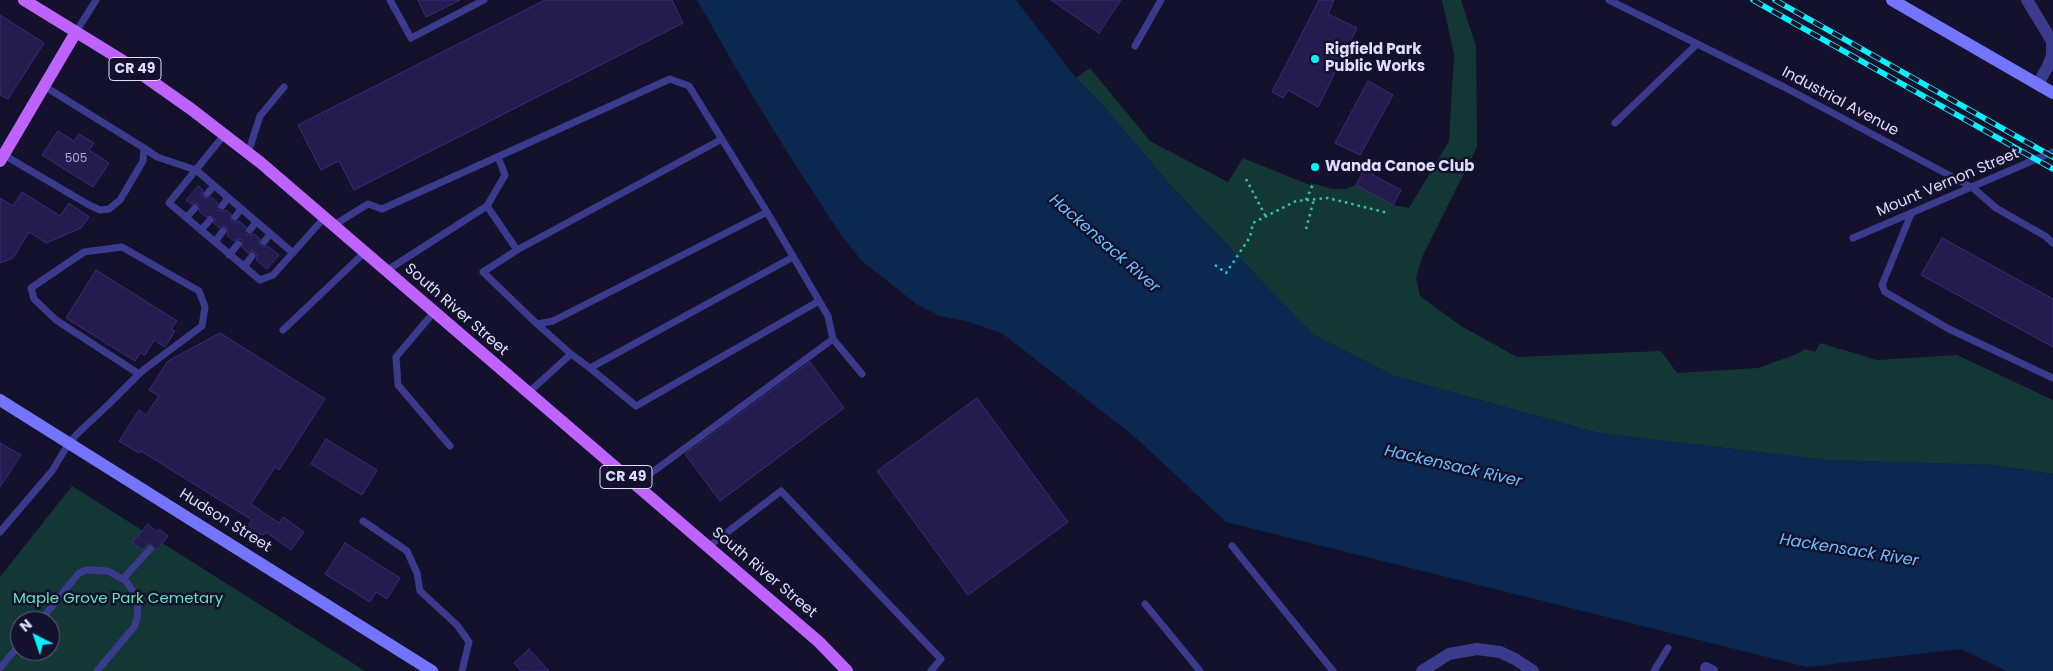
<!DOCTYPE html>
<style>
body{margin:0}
#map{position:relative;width:2053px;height:671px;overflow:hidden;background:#14112c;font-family:Poppins,sans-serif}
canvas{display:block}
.north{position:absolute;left:10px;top:611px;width:50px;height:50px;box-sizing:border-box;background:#14112c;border:1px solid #656280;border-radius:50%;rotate:319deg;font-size:14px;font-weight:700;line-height:20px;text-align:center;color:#dedcff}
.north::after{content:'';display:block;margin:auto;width:18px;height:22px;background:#08f1ff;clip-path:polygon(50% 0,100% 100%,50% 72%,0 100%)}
</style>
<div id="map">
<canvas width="2053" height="671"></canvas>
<div class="north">N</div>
</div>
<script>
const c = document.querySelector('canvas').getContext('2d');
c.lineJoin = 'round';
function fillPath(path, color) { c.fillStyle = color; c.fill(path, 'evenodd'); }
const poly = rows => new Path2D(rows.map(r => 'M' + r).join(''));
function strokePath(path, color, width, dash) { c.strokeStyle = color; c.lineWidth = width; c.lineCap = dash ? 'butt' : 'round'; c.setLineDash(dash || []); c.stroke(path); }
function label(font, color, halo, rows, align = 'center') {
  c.font = font + ' Poppins,sans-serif'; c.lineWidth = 5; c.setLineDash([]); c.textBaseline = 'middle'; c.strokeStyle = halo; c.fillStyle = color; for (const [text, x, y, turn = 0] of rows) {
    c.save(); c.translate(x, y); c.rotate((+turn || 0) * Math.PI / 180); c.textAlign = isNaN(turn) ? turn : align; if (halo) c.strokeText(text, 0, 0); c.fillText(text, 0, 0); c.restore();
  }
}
const green = poly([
 [1442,0,1461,0,1476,46,1477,147,1423,255,1416,278,1420,296,1461,326,1517,357,1661,351,1677,373,1758,368,1797,354,1805,349,1815,352,1820,343,1877,360,1957,355,2053,400,2053,474,1992,465,1825,460,1598,433,1394,376,1312,334,1172,187,1100,102,1076,78,1090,68,1150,141,1228,182,1243,158,1310,185,1311,183,1333,189,1346,189,1356,185,1393,205,1409,208,1449,141,1454,54],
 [72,486,365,671,0,671,0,577],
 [20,621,50,621,50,651,20,651]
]);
const water = poly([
 [697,0,1016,0,1076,78,1100,102,1172,187,1312,334,1394,376,1598,433,1825,460,1992,465,2053,474,2053,671,2007,671,1961,649,1807,667,1226,522,1135,437,1003,334,970,322,940,316,915,303,862,261,841,235,789,155,741,77]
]);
const building = poly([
 [418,0,460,0,426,17,418,0],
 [545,0,672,0,683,23,354,190,339,161,321,170,298,125,545,0],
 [1051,0,1121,0,1099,33,1051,0],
 [1319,0,1334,0,1328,14,1357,28,1318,107,1288,90,1283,98,1272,92,1319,0],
 [0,15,44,43,8,99,0,95,0,15],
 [1368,81,1393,95,1360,155,1335,143,1368,81],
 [58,131,74,141,79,134,94,143,89,150,109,163,93,187,42,155,58,131],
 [1364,170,1401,190,1393,205,1356,185,1364,170],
 [198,186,203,190,202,195,204,198,208,199,211,197,218,203,218,210,222,211,226,210,231,214,231,221,235,222,239,221,246,227,246,234,250,235,254,234,260,239,260,246,264,247,268,246,279,255,267,269,256,260,257,256,255,252,252,251,248,253,242,247,242,240,238,239,234,241,227,235,228,231,226,227,223,226,219,228,214,223,215,219,213,216,206,217,199,211,200,207,198,204,191,204,186,200,198,186],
 [22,192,60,216,69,203,89,217,81,228,46,243,29,232,13,258,0,263,0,198,13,206,22,192],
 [1942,238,2053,299,2053,347,1921,275,1942,238],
 [96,270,177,321,171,329,175,331,165,347,154,340,145,355,140,353,135,361,66,318,96,270],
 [220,333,325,399,279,470,275,467,251,504,279,523,283,517,304,532,291,550,266,532,263,535,260,533,258,536,246,529,252,520,141,451,139,453,119,441,139,410,146,415,159,396,149,390,168,361,220,333],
 [810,362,844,408,720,501,685,454,810,362],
 [977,398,1068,522,968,595,877,471,977,398],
 [326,439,377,470,362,495,311,464,326,439],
 [0,443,21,455,0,487,0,443],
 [148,524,157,532,159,529,168,536,157,550,149,543,142,550,132,542,148,524],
 [345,543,400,578,387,599,376,592,370,602,325,574,345,543],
 [529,649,549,671,521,671,514,663,529,649]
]);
const path = poly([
 [1246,179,1266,217],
 [1306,200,1313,184],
 [1306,229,1314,199],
 [1215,265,1226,273,1250,237,1253,223,1296,201,1328,198,1388,213]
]);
const lane = poly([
 [390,0,411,38,484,0],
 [1609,0,1784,87,1973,188,1996,208,2045,236,2053,243],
 [76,32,96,0],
 [1135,46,1161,0],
 [44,86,144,148],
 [1615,123,1697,44],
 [224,135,169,203,260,280,273,275,324,218],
 [248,153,260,116,284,87],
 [4,155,89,205,100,210,109,209,120,200,143,161,144,148,157,157,196,170,293,253],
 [207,194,214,186],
 [222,206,228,198],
 [487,206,505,175,498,157],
 [1911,214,1882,285,1885,292,1949,329,2053,378],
 [235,217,241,209],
 [186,218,195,208],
 [334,225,368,204,382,209,670,79,689,86,767,212,828,316,833,339,635,485],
 [201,230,210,220],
 [250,230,256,222],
 [1853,238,2053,152],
 [215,242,223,231],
 [264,242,270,234],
 [517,250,722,139],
 [229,255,238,244],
 [244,267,252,256],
 [386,271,487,206,517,250,483,272,537,324,553,321,767,212],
 [434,312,396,357,398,385,450,446],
 [537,324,571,354],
 [283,330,365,252],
 [833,339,862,374],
 [590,368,636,406,819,301],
 [528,393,571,354,590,368,793,257],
 [363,521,407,551,417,573,420,591,457,625,469,642,462,671],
 [0,532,52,471,69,443,78,433,109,404,139,374,146,368,202,326,205,307,199,291,122,247,84,252,31,288,34,299,56,320,139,374],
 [1232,546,1333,671],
 [708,547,781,491,941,659,931,671],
 [123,579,150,549],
 [1145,604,1200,671],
 [40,621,79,573,86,570,108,571,126,581,138,599,137,619,134,627,97,671],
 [0,668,20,644],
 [1654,671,1668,648]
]);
const street = poly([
 [2027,0,2053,43],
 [2038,84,2048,66,2052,55,2052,41],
 [1706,668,1712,671],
 [1422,671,1449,654,1477,649,1500,652,1515,659,1533,671]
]);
const secondary = poly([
 [1892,0,2053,93],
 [0,400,432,671]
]);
const primary = poly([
 [24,0,120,59,191,109,261,163,819,642,847,671],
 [0,161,76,32]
]);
const rail = poly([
 [1753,0,2053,169],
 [1775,0,2053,157]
]);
const markers = [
 [1315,59,5,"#08f1ff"],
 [1315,167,5,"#08f1ff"]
];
const numberNames = [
 ["505",76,159]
];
const shields = [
 [135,69,52],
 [626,477,52]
];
const shieldNames = [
 ["CR 49",135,69],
 ["CR 49",626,477]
];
const poiNames = [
 ["Rigfield Park",1325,50],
 ["Public Works",1325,67],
 ["Wanda Canoe Club",1325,167]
];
const streetNames = [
 ["Industrial Avenue",1840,102,28],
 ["Mount Vernon Street",1948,183,-23],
 ["South River Street",456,310,41],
 ["Hudson Street",225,521,32],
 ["South River Street",764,573,40]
];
const parkNames = [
 ["Maple Grove Park Cemetary",118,599]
];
const waterNames = [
 ["Hackensack River",1104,244,41],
 ["Hackensack River",1453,467,13],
 ["Hackensack River",1849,551,9]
];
fillPath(green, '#133734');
fillPath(water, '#0b2851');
fillPath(building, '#241c4e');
strokePath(building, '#392d7b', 1);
strokePath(path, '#2dc2b2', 2.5, [2.5, 4]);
strokePath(lane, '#3a3b8d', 7);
strokePath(street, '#3a3b8d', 12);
strokePath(secondary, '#7375ff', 12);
strokePath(primary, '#be63ff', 12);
strokePath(rail, '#08f1ff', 5.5);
strokePath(rail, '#14112c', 4, [11]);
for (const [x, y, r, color] of markers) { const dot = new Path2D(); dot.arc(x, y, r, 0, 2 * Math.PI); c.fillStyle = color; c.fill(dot); strokePath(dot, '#14112c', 2); }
label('12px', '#b0acd3', null, numberNames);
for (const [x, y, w] of shields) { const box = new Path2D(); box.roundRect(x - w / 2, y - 11.5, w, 23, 4); c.fillStyle = '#14112c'; c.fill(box); strokePath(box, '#dedcff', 1); }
label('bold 14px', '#dedcff', null, shieldNames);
label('bold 15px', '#dedcff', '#14112c', poiNames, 'left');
label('15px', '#dedcff', '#14112c', streetNames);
label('15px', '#62e4be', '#14112c', parkNames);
label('italic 16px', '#6ac0ff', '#14112c', waterNames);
</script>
